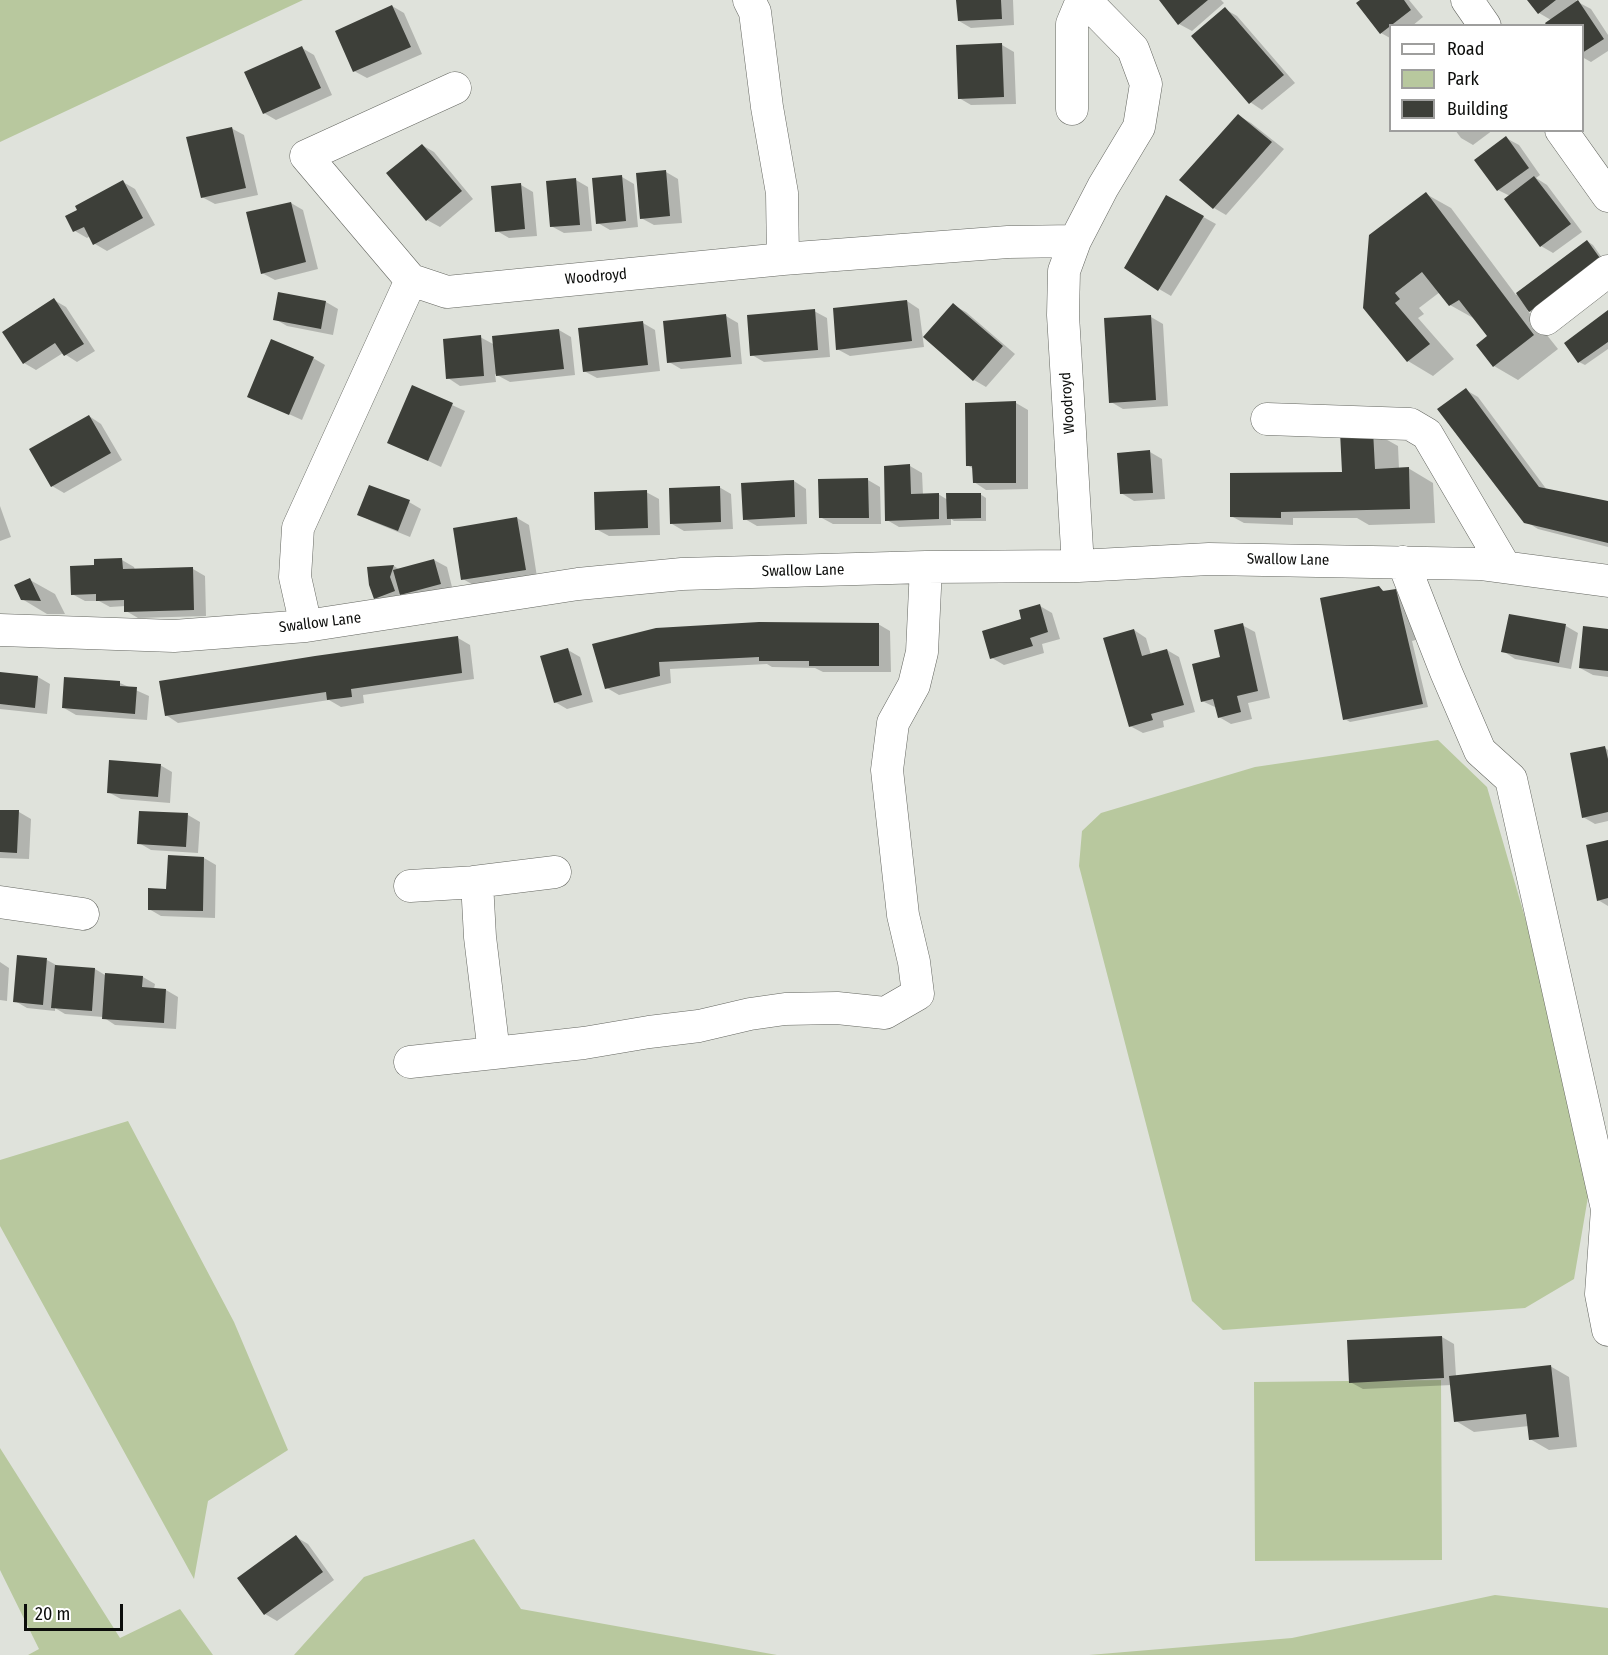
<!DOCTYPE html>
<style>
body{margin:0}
#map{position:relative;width:1608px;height:1655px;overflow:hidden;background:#dfe2db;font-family:"Fira Sans Condensed",sans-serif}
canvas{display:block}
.legend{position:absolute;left:1389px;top:24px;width:195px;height:108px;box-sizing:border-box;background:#fff;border:2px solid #9e9e9d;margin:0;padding:8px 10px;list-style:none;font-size:18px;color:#0c0d0b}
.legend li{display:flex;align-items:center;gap:12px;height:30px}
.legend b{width:30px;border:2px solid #9e9e9d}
.scale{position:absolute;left:24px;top:1604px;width:99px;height:27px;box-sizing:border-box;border:3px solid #0c0d0b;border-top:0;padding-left:8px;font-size:18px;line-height:21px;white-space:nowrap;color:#0c0d0b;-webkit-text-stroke:4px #fff;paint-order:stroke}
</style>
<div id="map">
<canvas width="1608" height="1655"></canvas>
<ul class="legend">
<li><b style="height:8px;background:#fff"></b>Road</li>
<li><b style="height:16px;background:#b8c89e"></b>Park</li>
<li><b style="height:16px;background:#3d3f39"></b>Building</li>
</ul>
<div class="scale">20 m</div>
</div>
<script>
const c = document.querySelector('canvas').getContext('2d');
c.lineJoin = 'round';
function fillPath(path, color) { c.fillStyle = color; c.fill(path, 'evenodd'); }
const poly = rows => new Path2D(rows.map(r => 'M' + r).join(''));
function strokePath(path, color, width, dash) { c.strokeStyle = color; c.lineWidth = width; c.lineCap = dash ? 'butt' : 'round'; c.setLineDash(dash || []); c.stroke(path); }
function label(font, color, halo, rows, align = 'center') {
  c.font = font + ' "Fira Sans Condensed",sans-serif'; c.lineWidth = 6; c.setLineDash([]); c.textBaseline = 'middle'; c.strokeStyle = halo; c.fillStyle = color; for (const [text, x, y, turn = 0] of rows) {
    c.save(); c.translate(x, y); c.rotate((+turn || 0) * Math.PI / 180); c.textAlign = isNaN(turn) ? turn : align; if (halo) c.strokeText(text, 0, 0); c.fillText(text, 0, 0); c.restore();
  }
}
const green = poly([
 [0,0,303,0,0,142],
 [1438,740,1487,787,1544,983,1589,1191,1574,1279,1525,1308,1223,1330,1192,1301,1079,866,1082,831,1101,813,1255,767],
 [128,1121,234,1322,288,1450,208,1501,194,1579,0,1226,0,1160],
 [1441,1380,1442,1560,1255,1561,1254,1382],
 [0,1448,120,1638,180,1609,213,1655,28,1655,39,1649,0,1570],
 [474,1539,521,1609,777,1655,294,1655,364,1577],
 [1495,1595,1608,1608,1608,1655,1089,1655,1292,1638]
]);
const shadow = poly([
 [958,0,1013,0,1014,25,971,28,959,21],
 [1160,0,1221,0,1224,3,1192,31,1179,24],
 [1363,0,1409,0,1423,17,1412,26,1390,26,1390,38,1381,33],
 [1529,0,1577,0,1576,1,1591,9,1608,35,1608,51,1591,62,1582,57,1582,26,1551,20,1539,13],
 [392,6,404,13,422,54,367,78,354,71],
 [1225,9,1237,16,1295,83,1262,110,1250,102],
 [1002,45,1014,52,1016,104,971,105,959,98],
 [302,48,314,55,332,95,276,120,264,113],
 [1239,116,1251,123,1284,149,1226,215,1214,208],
 [231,128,244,135,258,195,215,204,202,197],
 [1455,130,1493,130,1473,145,1461,138],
 [1506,138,1519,145,1540,175,1536,178,1547,185,1582,232,1553,253,1541,246,1510,196,1498,190],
 [422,145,434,152,473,199,440,227,427,220,388,173],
 [666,172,678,179,682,223,654,225,641,218],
 [622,177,634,184,638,227,610,230,598,223],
 [576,180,588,187,592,231,564,233,551,226],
 [123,182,135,189,155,225,107,251,95,244,90,236,87,238,75,231],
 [521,185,533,192,537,236,509,238,497,231],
 [1426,194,1451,208,1516,295,1587,241,1593,245,1607,265,1536,315,1527,310,1558,349,1518,380,1494,366,1489,337,1475,319,1450,305,1440,292,1419,308,1424,314,1418,318,1454,359,1433,376,1408,361,1364,308],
 [1167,197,1216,224,1171,296,1159,289],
 [291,203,303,210,318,269,275,280,262,273],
 [279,294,326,302,338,309,333,335,287,326,275,319],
 [54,300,66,307,95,351,77,362,63,353,36,370,24,363],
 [907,301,919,309,924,347,850,356,837,349],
 [953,305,966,312,1015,354,986,387,974,380],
 [814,311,827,318,830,357,764,362,752,355],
 [1608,312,1608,349,1585,365,1579,362],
 [726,316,738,323,742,364,681,369,669,362],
 [1151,317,1163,324,1168,406,1123,409,1111,402,1106,319],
 [643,323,655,330,660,371,597,378,584,371],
 [559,330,571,337,575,375,510,382,495,374,496,382,460,386,448,378,480,337,495,345],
 [313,358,325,365,302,420,249,396],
 [413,387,465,411,441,467,389,442],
 [1466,390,1478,397,1547,490,1608,503,1608,547,1538,529,1525,521],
 [1016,403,1028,410,1028,489,986,490,974,482,974,469,967,465],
 [89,416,101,424,122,460,64,493,52,486],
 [1373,432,1398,446,1399,469,1408,468,1433,483,1435,523,1369,525,1357,518,1293,518,1293,525,1244,523,1231,516,1343,473],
 [1150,452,1162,459,1165,499,1134,501,1121,493],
 [910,466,922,473,923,495,938,494,948,500,980,494,986,498,986,521,954,521,951,519,951,525,899,527,887,520],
 [868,480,880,487,881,524,833,524,820,517],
 [794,481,806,489,807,524,757,526,745,519],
 [719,487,731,494,733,529,684,531,672,524],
 [646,492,659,499,660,535,609,536,596,529],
 [409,502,421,509,410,537,371,521,359,514],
 [0,506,11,537,0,541],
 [517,518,529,525,537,577,475,586,463,579],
 [122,560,134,567,135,570,193,569,205,576,206,616,138,618,126,611,126,606,110,607,99,601,85,601,72,594,96,567],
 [434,560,447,567,453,591,414,602,401,594,381,601,375,598,369,568,394,566,400,570],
 [30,580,55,594,65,614,47,614,22,599],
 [1379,588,1386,592,1396,590,1415,601,1423,638,1412,641,1428,707,1350,722,1345,719],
 [1040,606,1052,613,1060,639,1042,644,1044,653,1004,665,992,658,1023,620],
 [878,624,890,631,891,672,823,672,815,668,772,667,767,664,670,669,671,683,619,695,607,688,594,645],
 [1242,625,1255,632,1270,698,1248,703,1252,719,1231,724,1219,717,1217,708,1202,701,1222,659],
 [1566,626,1578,633,1571,669,1515,659,1503,651],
 [1134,630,1146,638,1151,655,1167,650,1179,657,1195,712,1163,721,1164,727,1143,733,1130,726],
 [1608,631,1608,677,1593,675,1580,668],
 [458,638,470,645,474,679,363,695,364,703,341,707,329,700,178,723,166,715],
 [568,650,580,657,593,702,567,709,555,702],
 [0,674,38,677,50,684,47,714,0,709],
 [120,683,149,696,147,720,76,715,64,708],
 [1605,748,1608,750,1608,821,1595,824,1583,817],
 [160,765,172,772,170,803,121,799,108,792],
 [0,811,19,812,31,819,29,859,0,858],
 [188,815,200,822,198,853,151,850,139,843],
 [1608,842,1608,906,1598,900],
 [169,857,204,858,216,865,215,918,161,916,149,909,168,891],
 [47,960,58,966,95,969,105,975,143,977,155,984,154,989,166,990,178,997,176,1029,115,1025,103,1017,65,1014,55,1008,55,1011,27,1008,15,1001],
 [0,962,9,968,7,1001,0,1000],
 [1442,1337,1454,1344,1456,1376,1550,1366,1569,1377,1577,1447,1549,1450,1530,1439,1529,1426,1474,1432,1456,1421,1452,1385,1363,1389,1350,1382,1349,1342],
 [296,1537,308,1544,334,1580,277,1621,265,1614]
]);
const building = poly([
 [956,0,1001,0,1002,19,958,21],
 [1159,0,1208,0,1178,25],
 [1360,0,1404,0,1411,10,1380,34,1356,3],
 [1527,0,1556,0,1538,14],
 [1578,0,1604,39,1582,53,1582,26,1547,26,1545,23],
 [392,5,411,47,353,72,335,31],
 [1225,7,1284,75,1249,104,1191,36],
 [1002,43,1004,97,958,99,956,45],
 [302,46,321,88,263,114,244,72],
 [1238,114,1272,142,1213,209,1179,180],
 [232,127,246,188,201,198,186,137],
 [1506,136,1529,168,1497,191,1474,160],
 [422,144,462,191,426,221,386,173],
 [666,170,670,216,640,219,636,173],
 [622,175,626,221,596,224,592,178],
 [1534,176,1571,224,1540,247,1504,199],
 [576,178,580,225,550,227,546,181],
 [123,180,143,218,93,245,84,227,73,232,65,216,77,210,75,206],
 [521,183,525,229,495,232,491,186],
 [1426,192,1534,335,1493,367,1476,345,1487,336,1459,300,1449,306,1422,272,1395,293,1400,299,1395,303,1430,344,1407,362,1363,308,1369,235],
 [1166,195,1204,216,1158,291,1124,268],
 [291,202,306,262,261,274,246,212],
 [1587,240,1602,261,1529,312,1516,293],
 [278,292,326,301,321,329,273,320],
 [54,298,84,344,64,356,55,343,23,364,2,332],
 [907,300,912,341,836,350,833,308],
 [953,303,1003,346,973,381,923,337],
 [815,309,818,350,750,356,747,315],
 [1608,310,1608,342,1578,363,1564,343],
 [726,314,731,357,667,363,663,321],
 [1151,315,1156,400,1109,403,1104,318],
 [643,321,648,365,583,372,578,328],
 [559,329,564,369,496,376,492,336],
 [481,335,484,376,446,379,443,339],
 [271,339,314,357,289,415,247,397],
 [412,385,453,403,428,461,387,443],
 [1466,388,1539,487,1608,501,1608,543,1524,523,1437,409],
 [1016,401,1016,483,973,483,972,466,966,466,965,403],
 [89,415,111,453,51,487,29,449],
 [1373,430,1375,469,1409,467,1410,509,1281,512,1281,518,1230,517,1230,473,1342,472,1340,432],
 [1150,450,1153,493,1120,494,1117,453],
 [910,464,911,494,939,493,939,519,885,521,884,466],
 [868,478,869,518,819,518,818,479],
 [794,480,795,517,743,520,741,483],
 [369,485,410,500,398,531,357,515],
 [720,486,721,522,670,524,669,488],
 [647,490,648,528,595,530,594,492],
 [946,493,981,493,981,518,947,519],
 [517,517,526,570,461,580,453,528],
 [122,558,123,569,193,567,194,610,124,612,124,600,96,601,96,594,71,595,70,566,94,565,94,559],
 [434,559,441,584,400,595,393,570],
 [394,565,390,577,395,591,374,599,369,585,367,567],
 [30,578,41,601,21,600,14,585],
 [1379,586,1383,591,1396,589,1423,704,1343,720,1320,598],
 [1040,604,1048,632,1030,638,1033,646,990,659,982,631,1021,619,1019,610],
 [1509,614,1566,624,1559,663,1501,652],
 [759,622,879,623,879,666,809,666,809,661,759,661,759,657,659,662,660,676,605,689,592,644,656,628],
 [1243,623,1258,691,1237,696,1241,712,1218,718,1213,699,1201,702,1192,664,1220,657,1214,630],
 [1583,626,1608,629,1608,671,1579,668],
 [1134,629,1142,656,1167,649,1184,705,1151,714,1153,720,1129,727,1103,638],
 [458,636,462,673,351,689,352,697,327,700,326,692,165,716,159,681,315,656],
 [568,648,582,695,554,703,540,656],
 [0,672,38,676,35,708,0,704],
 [64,677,120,681,120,686,137,687,135,714,62,708],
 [1605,746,1608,759,1608,812,1582,818,1570,753],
 [109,760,161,764,158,797,107,793],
 [0,810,19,810,17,853,0,852],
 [139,811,188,813,186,847,137,844],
 [1608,840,1608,898,1597,901,1586,845],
 [168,855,204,857,203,911,148,910,148,888,166,889],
 [17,955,47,958,43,1005,13,1002],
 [55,965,95,968,92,1011,51,1008],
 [105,973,143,976,142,987,166,989,164,1023,102,1019],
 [1442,1336,1444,1378,1349,1383,1347,1340],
 [1551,1365,1559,1437,1529,1440,1526,1414,1454,1422,1449,1376],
 [296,1535,323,1572,264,1615,237,1578]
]);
const minor = poly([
 [749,0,755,12,767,107,782,193,783,259],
 [1467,0,1485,26],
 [1072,109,1072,24,1082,0],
 [1561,130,1608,196],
 [1075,241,1064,271,1063,315,1078,566],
 [411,280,447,292,783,259,1008,242,1075,241,1103,187,1139,127,1146,84,1133,49,1085,0],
 [1546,319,1608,271],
 [1267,419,1410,424,1427,434,1505,567],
 [1403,562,1446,672,1480,751,1511,779,1607,1209,1601,1294,1608,1330],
 [306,626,295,577,298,528,411,280,306,156,455,88],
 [0,630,174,636,306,626,578,584,682,574,926,567,1078,566,1209,559,1480,564,1608,581],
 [474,882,555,872],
 [410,886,477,882,480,937,494,1053,584,1043,649,1032,699,1026,750,1014,785,1009,837,1008,885,1013,918,994,914,962,903,915,887,770,893,723,914,685,922,652,926,567],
 [0,902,83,914],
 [410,1062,494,1053]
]);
const streetNames = [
 ["Woodroyd",596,277,-5],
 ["Woodroyd",1068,403,-94],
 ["Swallow Lane",1288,560,1],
 ["Swallow Lane",803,571,-1],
 ["Swallow Lane",320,623,-7]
];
fillPath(green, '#b8c89e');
fillPath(shadow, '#0003');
fillPath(building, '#3d3f39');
strokePath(minor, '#646660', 33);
strokePath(minor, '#fff', 32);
label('15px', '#0c0d0b', '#fff', streetNames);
</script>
